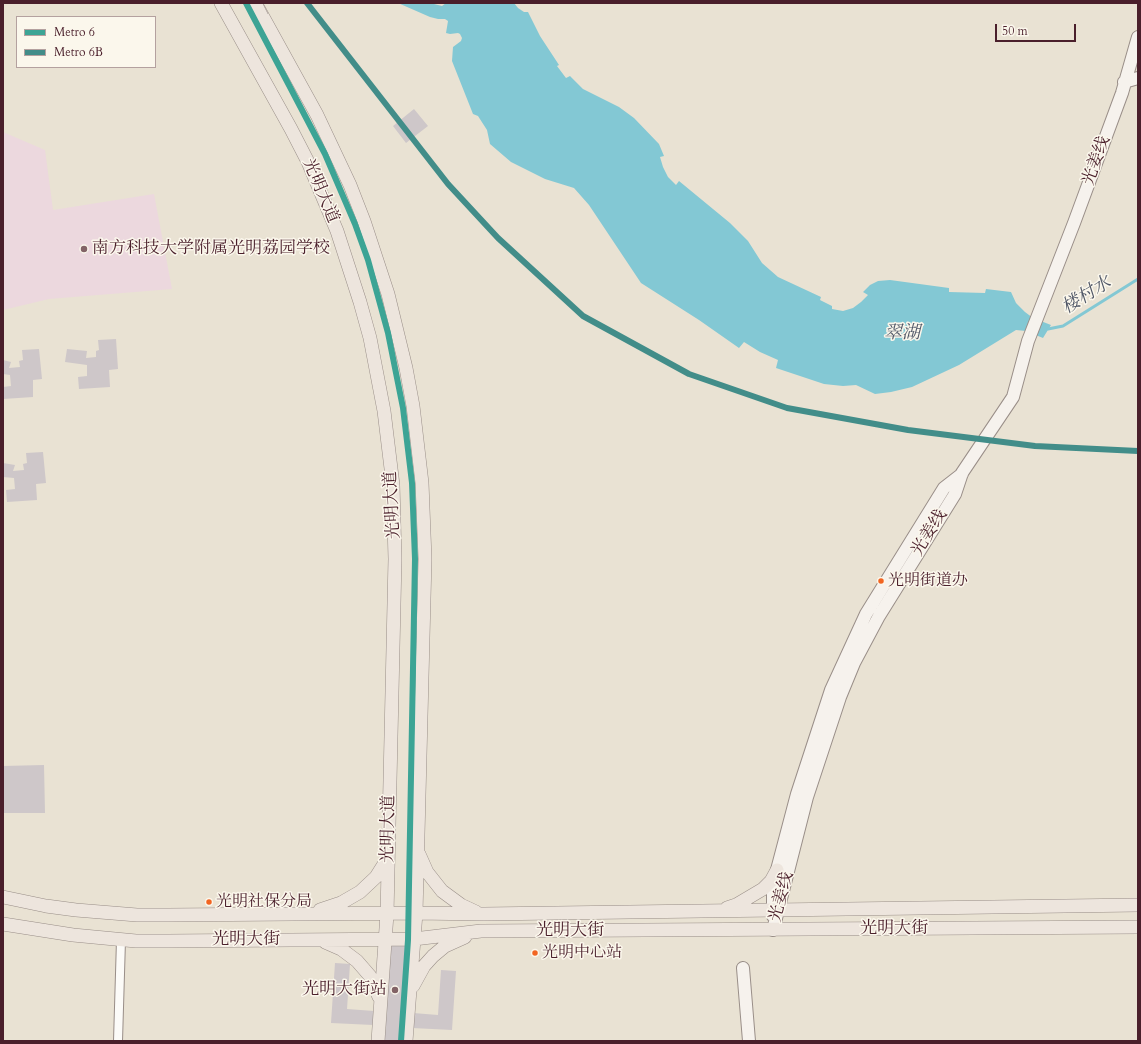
<!DOCTYPE html>
<meta charset="utf-8">
<style>
body{margin:0}
#map{position:relative;width:1141px;height:1044px;overflow:hidden;background:#e9e2d3;font-family:Cardo,serif}
canvas{display:block}
.frame{position:absolute;inset:0;border:4px solid #4a1f2b;pointer-events:none}
.legend{position:absolute;left:16px;top:16px;width:140px;height:52px;box-sizing:border-box;background:#fbf7ec;border:1px solid #b4a19f;margin:0;padding:5px 7px;list-style:none;font-size:12px;color:#4a1f2b}
.legend li{display:flex;align-items:center;gap:8px;height:20px}
.legend b{width:20px;border:1px solid #b4a19f}
.scale{position:absolute;left:995px;top:24px;width:81px;height:18px;box-sizing:border-box;border:2px solid #4a1f2b;border-top:0;padding-left:5px;font-size:12px;line-height:14px;white-space:nowrap;color:#4a1f2b;-webkit-text-stroke:3px #fbf7ec;paint-order:stroke}
</style>
<div id="map">
<canvas width="1141" height="1044"></canvas>
<div class="frame"></div>
<ul class="legend">
<li><b style="height:5px;background:#3ca495"></b>Metro 6</li>
<li><b style="height:5px;background:#428d89"></b>Metro 6B</li>
</ul>
<div class="scale">50 m</div>
</div>
<script>
const c = document.querySelector('canvas').getContext('2d');
c.lineJoin = 'round';
function fillPath(path, color) { c.fillStyle = color; c.fill(path, 'evenodd'); }
const poly = rows => new Path2D(rows.map(r => 'M' + r).join(''));
function strokePath(path, color, width, dash) { c.strokeStyle = color; c.lineWidth = width; c.lineCap = dash ? 'butt' : 'round'; c.setLineDash(dash || []); c.stroke(path); }
function label(font, color, halo, rows, align = 'center') {
  c.font = font + ' Cardo,"Noto Serif SC",serif'; c.lineWidth = 3; c.setLineDash([]); c.textBaseline = 'middle'; c.strokeStyle = halo; c.fillStyle = color; for (const [text, x, y, turn = 0] of rows) {
    c.save(); c.translate(x, y); c.rotate((+turn || 0) * Math.PI / 180); c.textAlign = isNaN(turn) ? turn : align; if (halo) c.strokeText(text, 0, 0); c.fillText(text, 0, 0); c.restore();
  }
}
const built = poly([
 [3,132,45,150,53,210,154,194,172,289,49,299,3,310]
]);
const water = poly([
 [398,3,430,3,442,6,446,3,514,3,518,8,524,12,528,12,540,36,559,65,557,66,566,78,570,76,583,89,619,107,634,118,659,144,664,156,660,157,663,167,668,177,676,185,679,181,730,223,748,241,762,263,778,277,821,297,820,300,832,306,832,309,843,311,853,308,861,302,868,295,863,292,870,285,878,281,890,280,949,288,949,292,985,293,986,289,1011,292,1016,303,1025,312,1033,318,1051,325,1043,338,1026,331,1016,330,959,365,912,387,891,392,875,394,856,385,843,386,824,384,776,368,778,360,760,352,744,342,739,348,699,320,641,283,589,205,574,188,545,179,511,162,490,144,487,130,478,116,473,114,452,61,453,47,461,41,462,38,460,34,458,33,450,34,446,33,448,21,445,19,438,19,430,17]
]);
const stream = poly([
 [1048,329,1063,326,1138,279]
]);
const building = poly([
 [414,109,428,126,406,143,393,126],
 [116,339,118,369,109,370,110,387,79,389,78,377,87,376,87,365,65,362,67,349,87,351,86,358,96,357,96,351,99,350,98,340],
 [39,349,42,379,33,380,33,397,3,399,3,387,11,386,10,375,3,374,3,360,11,362,9,368,20,367,19,361,23,360,22,350],
 [43,452,46,483,36,484,37,500,7,502,6,490,15,489,14,478,3,477,3,463,15,465,13,471,24,470,23,464,27,463,26,453],
 [44,765,45,813,3,813,3,766],
 [379,939,418,941,413,1013,438,1015,441,970,456,971,452,1030,412,1028,411,1041,372,1041,373,1025,331,1023,335,963,350,964,347,1009,374,1011]
]);
const street = poly([
 [118,1041,121,940]
]);
const secondary = poly([
 [1124,82,1138,78],
 [773,916,773,885,797,794,831,690,866,614,944,488,962,474],
 [773,930,807,797,840,697,854,663,879,616,955,494,962,473,1013,397,1028,341,1074,223,1122,93,1138,37],
 [743,968,749,1041]
]);
const primary = poly([
 [221,3,291,129,308,162,337,231,360,302,370,338,384,411,393,485,395,559,387,914,378,1041],
 [258,8,317,115,350,185,364,221,388,294,406,368,413,406,422,483,425,559,416,913,406,1041],
 [419,854,427,872,442,891,461,905,476,912],
 [3,897,46,906,76,910,137,915,168,915,416,913,484,914,1138,905],
 [727,908,736,905,763,889,771,881,777,870],
 [320,910,341,903,360,892,376,877,388,858],
 [3,924,73,935,136,941,168,941,414,939,481,931,1138,927],
 [325,942,341,949,357,961,370,976,379,997],
 [413,986,424,966,433,956,445,946,465,937]
]);
const primaryBridge = poly([
 [255,3,262,17]
]);
const metro1 = poly([
 [246,3,325,154,355,224,368,260,388,333,403,408,412,483,415,559,408,940,401,1041]
]);
const metro2 = poly([
 [307,3,448,184,498,238,583,316,689,374,787,408,908,430,1035,446,1138,451]
]);
const markers = [
 [84,249,4,"#826366"],
 [881,581,3.5,"#f26522"],
 [209,902,3.5,"#f26522"],
 [535,953,3.5,"#f26522"],
 [395,990,4,"#826366"]
];
const busNames = [
 ["光明街道办",888,581],
 ["光明社保分局",216,902],
 ["光明中心站",542,953]
];
const streetNames = [
 ["光姜线",1097,161,-70],
 ["光明大道",320,191,67],
 ["光明大道",393,505,-93],
 ["光姜线",930,533,-58],
 ["光明大道",389,829,-89],
 ["光姜线",782,897,-75],
 ["光明大街",894,929],
 ["光明大街",570,931],
 ["光明大街",246,940]
];
const poiNames = [
 ["南方科技大学附属光明荔园学校",92,249],
 ["光明大街站",387,990,"right"]
];
const waterNames = [
 ["楼村水",1087,296,-32],
 ["翠湖",902,334]
];
fillPath(built, '#ecd8de');
fillPath(water, '#83c8d4');
strokePath(stream, '#83c8d4', 3);
fillPath(building, '#cec7c9');
strokePath(street, '#998e88', 10);
strokePath(secondary, '#998e88', 14);
strokePath(primary, '#998e88', 14);
strokePath(street, '#fcfbf8', 8);
strokePath(secondary, '#f6f2ed', 12);
strokePath(primary, '#ede5dd', 13);
strokePath(primaryBridge, '#998e88', 14, []);
strokePath(primaryBridge, '#ede5dd', 13);
strokePath(metro1, '#3ca495', 6);
strokePath(metro2, '#428d89', 6);
for (const [x, y, r, color] of markers) { const dot = new Path2D(); dot.arc(x, y, r, 0, 2 * Math.PI); c.fillStyle = color; c.fill(dot); strokePath(dot, '#fbf7ec', 1.5); }
label('16px', '#4a1f2b', '#fbf7ec', busNames, 'left');
label('17px', '#4a1f2b', '#fbf7ec', streetNames);
label('17px', '#4a1f2b', '#fbf7ec', poiNames, 'left');
label('italic 18px', '#4f5666', '#fbf7ec', waterNames);
</script>
